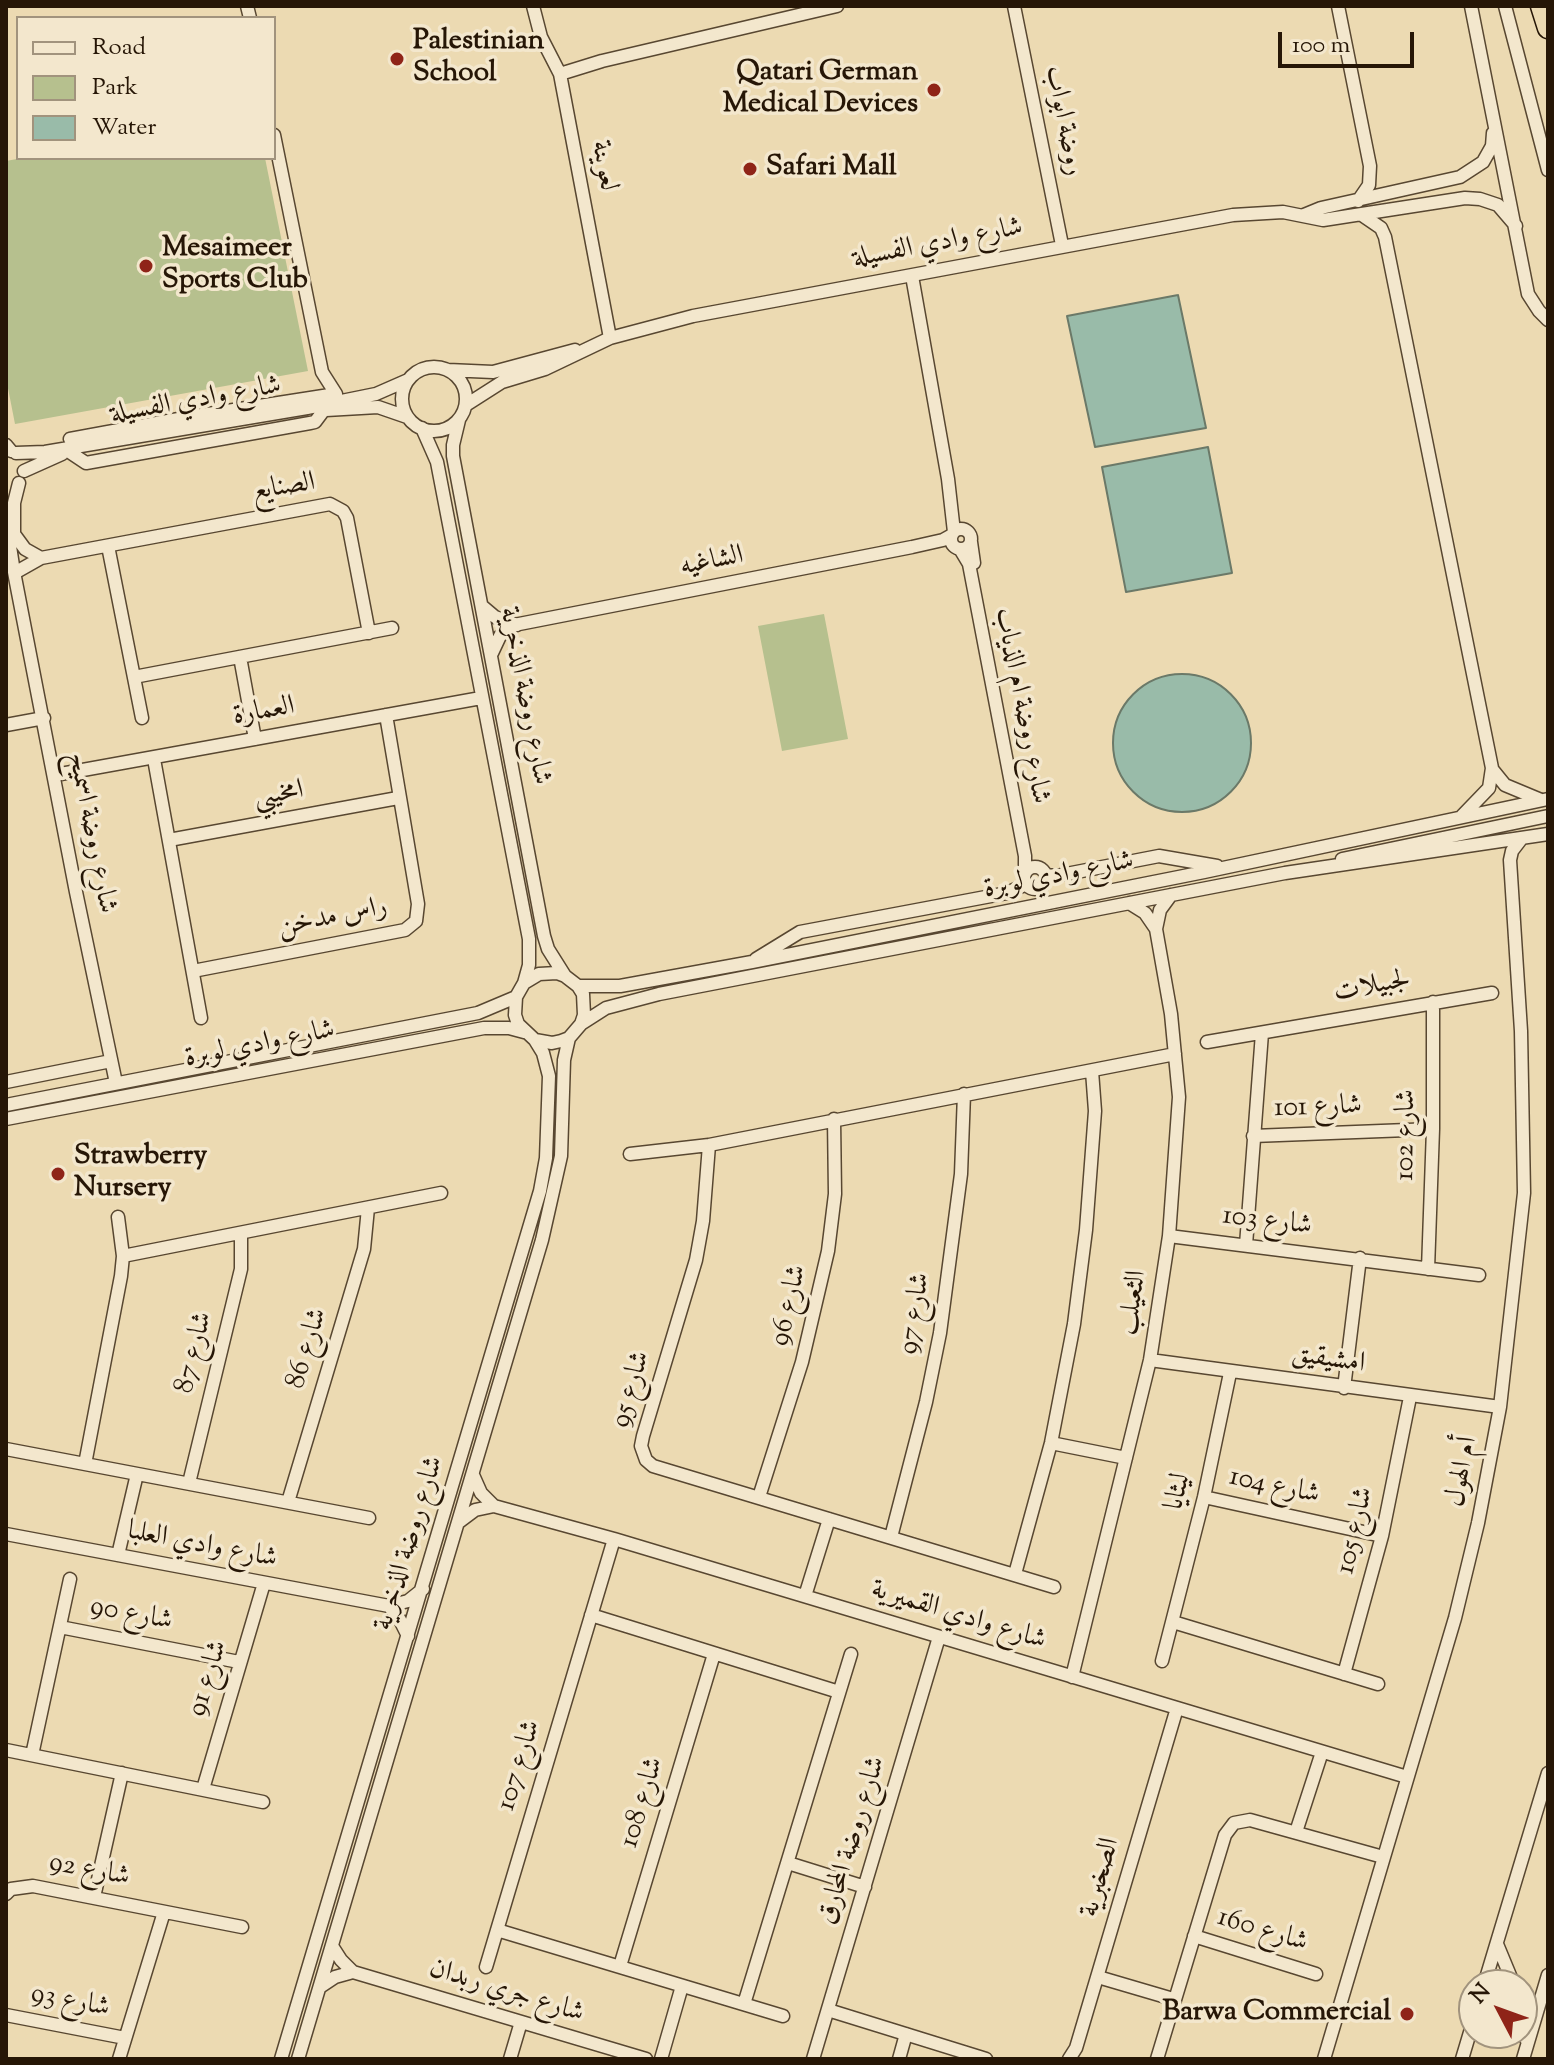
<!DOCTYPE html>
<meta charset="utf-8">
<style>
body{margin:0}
#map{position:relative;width:1554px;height:2065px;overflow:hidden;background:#ecdab2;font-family:"Sorts Mill Goudy",serif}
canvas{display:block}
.frame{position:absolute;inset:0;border:8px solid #261606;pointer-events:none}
.legend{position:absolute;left:16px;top:16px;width:260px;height:144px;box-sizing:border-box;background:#f3e7cd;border:2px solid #a1937d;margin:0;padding:10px 14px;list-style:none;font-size:24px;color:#261606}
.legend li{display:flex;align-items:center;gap:16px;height:40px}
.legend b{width:40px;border:2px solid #a1937d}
.north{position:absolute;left:1458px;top:1969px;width:80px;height:80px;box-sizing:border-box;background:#f3e7cd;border:2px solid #a1937d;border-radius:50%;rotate:311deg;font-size:22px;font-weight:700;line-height:32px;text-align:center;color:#261606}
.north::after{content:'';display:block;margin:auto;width:28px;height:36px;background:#8f2418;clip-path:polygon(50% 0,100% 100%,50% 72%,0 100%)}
.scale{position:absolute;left:1278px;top:32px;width:136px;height:36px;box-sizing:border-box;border:4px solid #261606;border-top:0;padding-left:10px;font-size:24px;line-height:28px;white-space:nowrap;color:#261606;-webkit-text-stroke:6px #f3e7cd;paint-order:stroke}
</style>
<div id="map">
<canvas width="1554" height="2065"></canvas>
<div class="frame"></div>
<ul class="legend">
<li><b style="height:10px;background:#f3e7cd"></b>Road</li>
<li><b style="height:22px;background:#b6c08e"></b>Park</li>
<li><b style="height:22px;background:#99bba9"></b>Water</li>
</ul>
<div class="north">N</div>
<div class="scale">100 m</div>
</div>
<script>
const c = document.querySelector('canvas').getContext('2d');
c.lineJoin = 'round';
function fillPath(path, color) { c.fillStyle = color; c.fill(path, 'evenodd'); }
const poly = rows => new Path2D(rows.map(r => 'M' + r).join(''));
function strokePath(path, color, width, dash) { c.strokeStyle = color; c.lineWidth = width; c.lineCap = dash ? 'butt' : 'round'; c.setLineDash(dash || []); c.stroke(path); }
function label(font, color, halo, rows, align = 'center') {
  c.font = font + ' "Sorts Mill Goudy",Amiri,serif'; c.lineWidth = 7; c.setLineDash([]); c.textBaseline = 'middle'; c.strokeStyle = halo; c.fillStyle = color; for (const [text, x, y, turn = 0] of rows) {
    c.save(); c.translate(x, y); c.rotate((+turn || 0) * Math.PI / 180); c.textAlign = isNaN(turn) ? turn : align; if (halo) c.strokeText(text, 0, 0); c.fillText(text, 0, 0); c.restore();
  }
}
const green = poly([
 [22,158,265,158,308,371,15,424,6,378,6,161],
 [824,614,848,739,782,751,758,626]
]);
const water = poly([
 [1178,295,1206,428,1095,447,1067,316,1178,295],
 [1208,447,1232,573,1126,592,1102,467,1208,447],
 '1113 743a69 69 0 1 1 138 0a69 69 0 1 1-138 0Z'
]);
const minor = poly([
 [247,6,250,18],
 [533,6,541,37,560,74,610,338],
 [1014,6,1062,245],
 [1338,6,1370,166,1369,185,1358,201],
 [1471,6,1528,294,1539,311,1548,320],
 [1505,6,1548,170],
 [560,74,602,61,837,6],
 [274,135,322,372,336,394],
 [1304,215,1321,208,1460,177,1483,162,1492,146,1493,133],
 [1362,215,1381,228,1385,237,1492,768,1489,788,1462,816],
 [912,276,948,479,954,532],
 '402 399a32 32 0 1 1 64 0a32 32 0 1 1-64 0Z',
 [448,370,493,372,575,350],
 [466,405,502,382,545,369,610,338,693,316,1233,215,1283,212,1323,220,1465,198,1480,199,1498,205,1516,226],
 [326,410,378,407,407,417],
 [459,420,453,445,453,456,544,936,548,949,565,976],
 [422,428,437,462,529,939,529,965,524,983],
 [70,439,195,416,336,394],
 [6,445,11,451],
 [68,451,86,463,310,423,315,422,324,410],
 [16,453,45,452,307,408,376,394,408,380],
 [24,471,62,454],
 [6,521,14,572,76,892,116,1083],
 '951 539a10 10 0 1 1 20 0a10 10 0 1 1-20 0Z',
 [14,532,14,503,19,483],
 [14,534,25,549,41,558],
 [971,542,974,563],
 [108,546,142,718],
 [960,549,969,564,1025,856,1025,874],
 [18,571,41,558,330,504,343,511,347,518,369,633],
 [482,606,495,617,517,625],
 [492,653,500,636,514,625,912,547,943,540,952,535],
 [240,657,255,739],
 [134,677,392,628],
 [6,725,44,718],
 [154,759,201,1018],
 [1492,769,1505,785,1541,800],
 [55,775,481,698],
 [169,840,398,798],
 [1342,859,1548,816],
 '1024 878a11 11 0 1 1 22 0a11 11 0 1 1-22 0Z',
 [1046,875,1056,876,1159,856,1217,866],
 [1129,903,1145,913,1156,929],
 [756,959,800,932,1007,893,1022,886,1025,881],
 [193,971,405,930,416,921,418,904,386,715],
 [578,986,620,986,752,962,1204,872,1548,799],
 [581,1024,606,1008,659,994,1285,873,1548,834],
 [1207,1042,1492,993],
 [6,1082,111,1061],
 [6,1105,478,1013,516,997],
 [6,1119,484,1028,509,1028,524,1032],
 [1253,1136,1433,1129],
 [709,1145,703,1221,696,1260,643,1436,641,1446,646,1460,653,1466,1054,1587],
 [630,1154,709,1145,1175,1054],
 [1169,1236,1479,1275],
 [1246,1245,1262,1033],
 [123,1256,441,1193],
 [1428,1269,1433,1129,1433,1002],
 [1150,1360,1500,1407],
 [1344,1388,1360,1258],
 [1051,1443,1126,1458],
 [6,1449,369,1518],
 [85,1464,121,1276,123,1256,118,1217],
 [473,1475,481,1493,494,1506],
 [189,1483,241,1269,241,1233],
 [759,1497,802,1362,828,1251,835,1194,834,1119],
 [1204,1497,1382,1536],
 [288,1502,364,1249,368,1208],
 [459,1522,475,1510,494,1506,614,1539,1407,1777],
 [6,1534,389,1606,408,1601,423,1589],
 [891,1537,926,1402,940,1333,961,1174,964,1094],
 [118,1555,137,1474],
 [1015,1574,1051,1443,1074,1324,1086,1230,1095,1111,1092,1071],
 [805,1596,829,1519],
 [389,1606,400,1620,408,1636],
 [591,1615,839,1692],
 [1173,1622,1378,1684],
 [60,1627,239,1662],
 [1162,1661,1204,1497,1230,1373],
 [1344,1674,1382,1536,1410,1397],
 [1072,1677,1150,1360,1169,1236,1179,1097,1171,1014,1156,929,1160,910,1171,895],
 [6,1750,263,1802],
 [32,1755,70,1579],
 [203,1789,264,1583],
 [1296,1832,1322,1752],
 [788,1863,865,1887],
 [6,1894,11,1889,33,1886,242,1927],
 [94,1897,122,1773],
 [497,1930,783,2016],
 [1194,1936,1316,1974],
 [1497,1944,1514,1985],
 [332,1946,341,1960,353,1972,646,2059],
 [620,1966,714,1654],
 [486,1967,614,1539],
 [1098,1977,1173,1999],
 [1484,1985,1548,1773],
 [320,1987,335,1977,353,1972],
 [1522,2003,1526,2039],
 [744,2004,851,1654],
 [828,2010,986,2059],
 [6,2015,125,2038],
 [119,2059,164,1912],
 [281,2059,540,1191,546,1158,549,1076,543,1053,535,1040,518,1024,515,1015,516,997,524,983,539,974,557,973,565,976,578,986,583,994,584,1015,581,1024,569,1038,561,1041,552,1043,535,1040],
 [298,2059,542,1240,561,1156,564,1060,569,1038],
 [510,2059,521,2022],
 [661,2059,682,1986],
 [813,2059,939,1637],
 [899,2059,906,2034],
 [1069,2059,1076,2048,1177,1708],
 [1157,2059,1225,1835,1234,1823,1250,1820,1383,1857],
 [1324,2059,1455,1618,1478,1523,1500,1407,1524,1193,1521,1031,1510,860,1512,851,1522,838],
 [1462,2059,1474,2019],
 [1523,2059,1548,1975]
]);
const highway = poly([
 [1541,6,1548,28]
]);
const markers = [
 [397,59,8,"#8f2418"],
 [934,90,8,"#8f2418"],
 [750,169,8,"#8f2418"],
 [146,266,8,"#8f2418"],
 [58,1174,8,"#8f2418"],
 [1407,2014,8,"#8f2418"]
];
const poiNames = [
 ["Palestinian",413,43],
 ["School",413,75],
 ["Qatari German",918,74,"right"],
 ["Medical Devices",918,106,"right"],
 ["Safari Mall",766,169],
 ["Mesaimeer",162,250],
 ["Sports Club",162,282],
 ["Strawberry",74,1158],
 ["Nursery",74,1190],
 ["Barwa Commercial",1391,2014,"right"]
];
const streetNames = [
 ["روضة ابواب",1062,121,79],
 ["لعوينة",602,166,80],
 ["شارع وادي الفسيلة",938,245,-11],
 ["شارع وادي الفسيلة",196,402,-10],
 ["الصنايع",284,489,-9],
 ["الشاغيه",712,563,-11],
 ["شارع روضة الذخرية",523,696,79],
 ["شارع روضة ام الذياب",1020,706,79],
 ["العمارة",264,713,-10],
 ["امخيبي",279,796,-10],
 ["شارع روضة اسميح",90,833,79],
 ["شارع وادي لوبرة",1059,877,-11],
 ["راس مدخن",333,919,-11],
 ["لجبيلات",1372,988,-11],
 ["شارع وادي لوبرة",260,1046,-11],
 ["شارع 101",1318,1109,-2],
 ["شارع 102",1408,1135,-89],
 ["شارع 103",1267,1223,7],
 ["الثعيلب",1135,1303,-82],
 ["شارع 96",791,1306,-77],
 ["شارع 97",917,1314,-81],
 ["شارع 86",309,1349,-73],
 ["شارع 87",196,1353,-76],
 ["امشيقيق",1328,1361,8],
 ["شارع 95",633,1390,-74],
 ["أم الهول",1464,1472,-79],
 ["شارع 104",1274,1488,12],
 ["ليثايا",1180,1492,-77],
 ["شارع 105",1357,1531,-77],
 ["شارع روضة الذخرية",411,1544,-73],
 ["شارع وادي العلبا",202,1547,11],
 ["شارع 90",131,1616,11],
 ["شارع وادي القميرية",958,1617,17],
 ["شارع 91",210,1679,-73],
 ["شارع 107",521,1766,-73],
 ["شارع 108",644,1803,-73],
 ["شارع روضة المحارق",854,1841,-73],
 ["شارع 92",89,1872,11],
 ["الصخبرية",1102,1878,-74],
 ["شارع 160",1262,1932,17],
 ["شارع جري ربدان",506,1993,17],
 ["شارع 93",70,2003,11]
];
fillPath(green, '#b6c08e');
fillPath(water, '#99bba9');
strokePath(water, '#6b7968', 2);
strokePath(minor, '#584731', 15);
strokePath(highway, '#261606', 23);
strokePath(minor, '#f3e7cd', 12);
strokePath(highway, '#ecdab2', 20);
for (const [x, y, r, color] of markers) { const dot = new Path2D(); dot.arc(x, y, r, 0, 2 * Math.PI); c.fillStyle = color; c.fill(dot); strokePath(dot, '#f3e7cd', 3); }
label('bold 28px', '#261606', '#f3e7cd', poiNames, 'left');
label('28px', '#261606', '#f3e7cd', streetNames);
</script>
